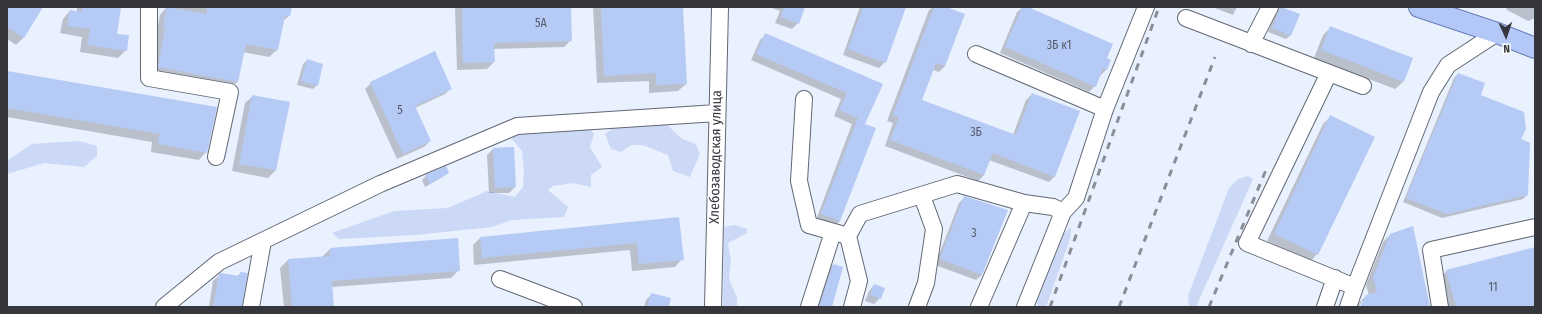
<!DOCTYPE html>
<meta charset="utf-8">
<style>
body{margin:0}
#map{position:relative;width:1542px;height:314px;overflow:hidden;background:#e9f0fe;font-family:"Fira Sans Condensed",sans-serif}
canvas{display:block}
.frame{position:absolute;inset:0;border:8px solid #35373d;pointer-events:none}
.north{position:absolute;left:1486px;top:16px;width:40px;height:40px;-webkit-text-stroke:3px #fff;paint-order:stroke;rotate:177deg;font-size:11px;font-weight:700;line-height:16px;text-align:center;color:#35373d}
.north::after{content:'';display:block;margin:auto;width:14px;height:18px;background:#35373d;clip-path:polygon(50% 0,100% 100%,50% 72%,0 100%)}
</style>
<div id="map">
<canvas width="1542" height="314"></canvas>
<div class="frame"></div>
<div class="north">N</div>
</div>
<script>
const c = document.querySelector('canvas').getContext('2d');
c.lineJoin = 'round';
function fillPath(path, color) { c.fillStyle = color; c.fill(path, 'evenodd'); }
const poly = rows => new Path2D(rows.map(r => 'M' + r).join(''));
function strokePath(path, color, width, dash) { c.strokeStyle = color; c.lineWidth = width; c.lineCap = dash ? 'butt' : 'round'; c.setLineDash(dash || []); c.stroke(path); }
function label(font, color, halo, rows, align = 'center') {
  c.font = font + ' "Fira Sans Condensed",sans-serif'; c.lineWidth = 3; c.setLineDash([]); c.textBaseline = 'middle'; c.strokeStyle = halo; c.fillStyle = color; for (const [text, x, y, turn = 0] of rows) {
    c.save(); c.translate(x, y); c.rotate((+turn || 0) * Math.PI / 180); c.textAlign = isNaN(turn) ? turn : align; if (halo) c.strokeText(text, 0, 0); c.fillText(text, 0, 0); c.restore();
  }
}
const green = poly([
 [664,122,682,139,696,144,700,154,690,177,673,171,668,155,643,145,631,145,621,152,611,149,605,134,619,124],
 [589,127,594,134,590,147,602,167,591,175,591,187,573,183,553,186,548,190,568,207,564,217,512,220,492,227,415,235,339,239,332,233,394,211,448,208,487,191,515,197,523,187,524,172,522,151,511,138,513,133],
 [79,141,97,146,97,156,84,167,44,163,7,174,7,161,32,144],
 [1248,176,1253,179,1196,307,1189,307,1188,296,1229,188,1238,179],
 [735,225,747,229,747,233,728,243,731,261,729,279,737,298,737,307,723,307,724,227],
 [1071,227,1071,236,1046,307,1039,307,1035,301,1048,262,1063,234]
]);
const shadow = poly([
 [7,7,42,7,24,37,16,45,7,39],
 [77,7,120,7,115,34,126,50,118,58,80,52,82,37,60,33,63,19,70,11,77,12],
 [167,7,290,7,289,16,282,22,277,50,269,57,243,52,238,81,230,89,151,74,158,35,156,35,160,15],
 [455,7,570,7,571,40,564,47,493,49,494,62,487,69,457,70],
 [593,7,682,7,686,84,678,91,649,93,649,81,597,83],
 [769,7,804,7,798,23,792,29,775,23,780,11],
 [860,7,905,7,885,62,879,68,843,55],
 [933,7,943,7,964,15,945,66,939,72,933,70,921,100,1013,135,1026,100,1032,94,1055,176,1049,182,989,160,984,175,978,181,885,146,893,123,887,121,929,10],
 [1023,7,1025,7,1110,61,1106,70,1100,76,1095,86,1089,92,1000,53,1017,12],
 [1212,7,1237,7,1233,15],
 [1281,7,1290,36,1286,39,1268,32,1277,11],
 [1506,7,1535,7,1535,18,1528,21,1507,10],
 [1331,27,1403,82,1395,89,1314,58,1323,35],
 [766,34,882,85,864,125,840,221,834,227,816,220,852,124,834,116,841,99,751,60,760,40],
 [307,60,317,85,313,89,297,85,303,64],
 [7,72,206,152,199,160,151,152,152,142,7,117],
 [1458,74,1480,95,1520,140,1527,195,1523,199,1442,218,1403,202,1454,78],
 [371,83,451,88,445,94,415,108,430,141,424,147,397,159,365,89],
 [253,96,288,102,276,170,268,178,232,171,245,103],
 [1330,117,1317,254,1310,262,1267,241,1323,124],
 [493,149,515,187,509,193,489,193,487,155],
 [448,172,444,176,425,187,422,180,426,176],
 [965,197,982,275,976,280,935,265,959,203],
 [678,218,682,259,675,267,632,271,630,250,474,265,473,245,480,238],
 [1391,234,1429,307,1361,307,1364,301,1362,301,1359,307,1357,307,1358,304,1366,296,1369,295,1366,285,1383,242],
 [1535,248,1535,307,1446,307,1439,278,1447,271],
 [330,249,459,270,451,278,332,287,333,307,284,307,280,268,288,260,322,257],
 [833,265,831,307,816,307,827,271],
 [241,273,241,307,209,307,213,281,221,274,236,277],
 [874,285,880,298,874,304,865,301,869,291],
 [652,294,668,307,644,307,646,300]
]);
const building = poly([
 [7,7,43,7,24,38,7,27],
 [83,7,121,7,117,34,129,35,127,51,87,45,90,29,67,26,70,10,82,12],
 [167,7,207,14,207,7,292,7,290,16,285,16,278,50,246,44,238,82,158,67,165,28,163,27],
 [462,7,571,7,572,41,494,43,495,62,463,63],
 [601,7,683,7,687,84,656,85,656,73,604,76],
 [784,7,805,7,799,24,781,17],
 [863,7,906,7,886,63,848,49],
 [934,7,946,7,965,14,945,66,936,63,922,100,1016,135,1032,93,1080,111,1055,177,993,153,984,175,890,140,899,117,893,115],
 [1022,7,1028,7,1113,44,1107,58,1111,60,1107,70,1103,68,1096,87,1005,47],
 [1281,7,1300,14,1291,36,1272,28],
 [1330,26,1413,58,1404,82,1321,50],
 [765,33,883,84,865,124,876,128,840,221,821,214,858,118,839,110,847,93,756,54],
 [435,51,452,89,415,106,431,141,403,154,370,82],
 [307,59,323,64,318,86,301,81],
 [7,71,217,107,207,153,158,144,160,134,7,108],
 [1458,73,1485,83,1481,95,1524,112,1526,129,1521,139,1530,143,1528,195,1447,214,1406,198],
 [252,95,290,102,276,170,239,164],
 [1330,115,1375,137,1318,255,1274,234],
 [514,147,516,187,495,188,493,148],
 [446,166,449,173,430,184,425,175],
 [964,196,1008,210,982,275,940,259],
 [679,217,684,260,639,264,637,243,482,258,480,237],
 [1413,226,1430,307,1360,307,1366,295,1377,292,1373,277,1390,234],
 [458,238,460,271,332,281,334,307,292,307,288,259,330,256,330,248],
 [1535,247,1535,307,1456,307,1446,270],
 [833,264,843,267,832,307,819,307],
 [240,272,248,273,242,307,213,307,219,274,220,273,240,276],
 [874,284,885,288,881,299,870,295],
 [651,293,671,298,669,307,647,307]
]);
const minor = poly([
 [149,7,149,78,230,92,216,157],
 [1186,18,1363,86],
 [1251,44,1270,7],
 [976,54,1105,109],
 [1329,73,1247,243,1355,287],
 [804,99,799,181,809,225,848,236,860,214,957,184,1024,203,1053,207,1063,212],
 [848,236,859,281,852,307],
 [500,279,574,307],
 [164,307,219,262,380,184,517,126,717,113],
 [251,307,263,241],
 [713,307,720,7],
 [809,307,833,232],
 [917,307,926,283,934,229,922,196],
 [979,307,1024,203],
 [1025,307,1063,212,1076,198,1105,109,1146,7],
 [1325,307,1335,278],
 [1348,307,1355,287,1431,92,1448,65,1497,33],
 [1440,307,1431,250,1535,227]
]);
const major = poly([
 [1419,7,1497,33,1535,48]
]);
const rail = poly([
 [1050,307,1159,7],
 [1119,307,1215,57],
 [1209,307,1268,165]
]);
const numberNames = [
 ["5А",541,24],
 ["3Б к1",1059,46],
 ["5",400,111],
 ["3Б",976,133],
 ["3",974,234],
 ["11",1493,288]
];
const streetNames = [
 ["Хлебозаводская улица",716,157,-89]
];
fillPath(green, '#cbd9f6');
fillPath(shadow, '#0003');
fillPath(building, '#b6caf6');
strokePath(minor, '#616773', 18);
strokePath(major, '#667db3', 22);
strokePath(minor, '#fff', 16);
strokePath(major, '#b3c8f7', 20);
strokePath(rail, '#898e97', 3, [7, 7]);
label('12px', '#555c6b', null, numberNames);
label('14px', '#35373d', '#fff', streetNames);
</script>
